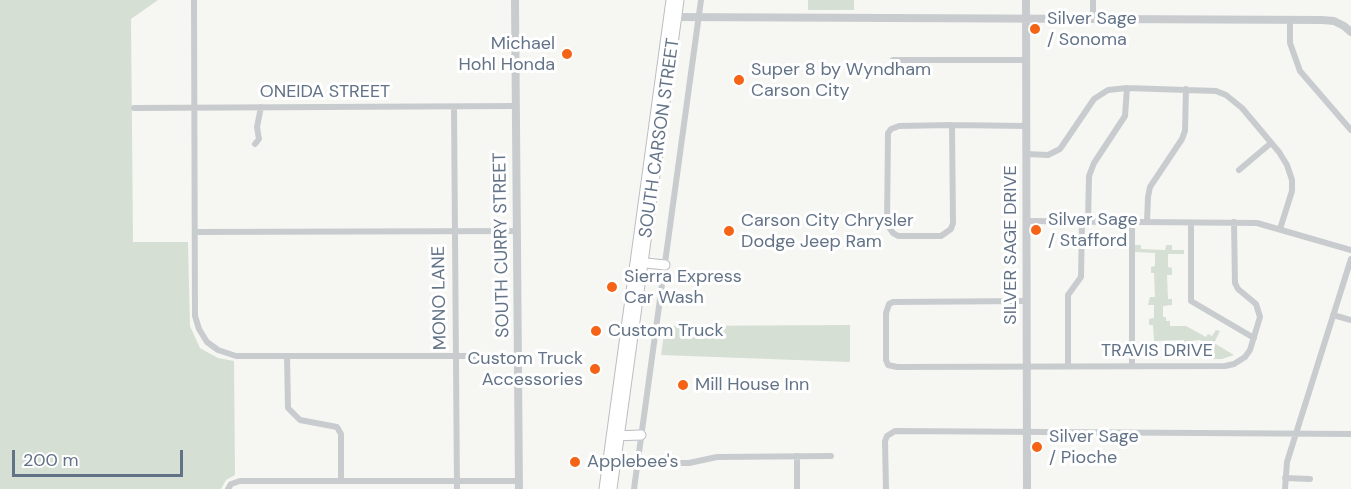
<!DOCTYPE html>
<style>
body{margin:0}
#map{position:relative;width:1351px;height:489px;overflow:hidden;background:#f6f7f3;font-family:"DM Sans",sans-serif}
canvas{display:block}
.scale{position:absolute;left:12px;top:450px;width:171px;height:27px;box-sizing:border-box;border:3px solid #637387;border-top:0;padding-left:8px;font-size:18px;line-height:21px;white-space:nowrap;color:#637387;-webkit-text-stroke:4px #fff;paint-order:stroke}
</style>
<div id="map">
<canvas width="1351" height="489"></canvas>
<div class="scale">200 m</div>
</div>
<script>
const c = document.querySelector('canvas').getContext('2d');
c.lineJoin = 'round';
function fillPath(path, color) { c.fillStyle = color; c.fill(path, 'evenodd'); }
const poly = rows => new Path2D(rows.map(r => 'M' + r).join(''));
function strokePath(path, color, width, dash) { c.strokeStyle = color; c.lineWidth = width; c.lineCap = dash ? 'butt' : 'round'; c.setLineDash(dash || []); c.stroke(path); }
function label(font, color, halo, rows, align = 'center') {
  c.font = font + ' "DM Sans",sans-serif'; c.lineWidth = 6; c.setLineDash([]); c.textBaseline = 'middle'; c.strokeStyle = halo; c.fillStyle = color; for (const [text, x, y, turn = 0] of rows) {
    c.save(); c.translate(x, y); c.rotate((+turn || 0) * Math.PI / 180); c.textAlign = isNaN(turn) ? turn : align; if (halo) c.strokeText(text, 0, 0); c.fillText(text, 0, 0); c.restore();
  }
}
const green = poly([
 [0,0,158,0,131,19,133,242,188,242,190,326,200,348,218,358,234,361,235,475,226,480,221,489,0,489],
 [808,0,854,0,854,10,808,10],
 [1135,245,1141,245,1141,249,1165,250,1166,245,1172,245,1172,250,1184,250,1184,254,1168,254,1168,267,1172,268,1172,275,1167,275,1168,299,1172,299,1172,305,1163,306,1163,317,1166,317,1166,321,1170,321,1170,326,1186,326,1206,337,1208,334,1212,336,1216,330,1220,331,1214,343,1234,355,1222,359,1206,359,1206,343,1200,340,1191,341,1191,344,1184,344,1184,340,1154,341,1153,325,1149,325,1149,319,1154,318,1154,305,1148,305,1150,297,1155,297,1154,273,1151,273,1151,267,1155,266,1155,253,1135,252],
 [850,325,850,362,661,355,665,326]
]);
const minor = poly([
 [194,0,195,316,199,329,207,342,218,350,236,356,518,356],
 [1093,0,1093,19],
 [1290,20,1290,43,1300,71,1351,130],
 [893,60,1026,60],
 [454,107,457,489],
 [134,108,516,106],
 [952,125,953,223,951,229,941,236,898,236,893,233,887,224,888,133,891,129,899,126,952,125],
 [952,125,1026,126],
 [255,144,259,139,257,127,261,107],
 [1026,154,1048,155,1060,149,1094,99,1108,90,1127,88,1216,91,1226,95,1242,108,1279,152,1287,165,1292,180,1292,191,1280,229],
 [1239,170,1271,143],
 [1026,221,1257,223,1351,250],
 [1088,222,1089,176,1094,163,1125,116,1127,88],
 [1147,222,1148,197,1150,187,1182,139,1185,131,1186,89],
 [1191,223,1191,301,1254,338],
 [195,232,517,231],
 [1026,301,893,302,889,304,886,313,886,360,888,365,897,367,1225,366,1234,364,1245,357,1250,350,1260,317,1256,304,1238,289,1235,283,1234,222],
 [1333,315,1351,320],
 [287,356,288,408,300,420,337,427,341,434,341,481],
 [1068,366,1068,295,1081,277,1082,222],
 [1132,366,1132,222],
 [637,463,689,463,717,457,831,456],
 [1285,478,1310,479],
 [228,489,231,484,240,481,519,481],
 [634,489,701,0],
 [797,489,797,456],
 [886,489,885,441,887,436,895,431,1351,434],
 [1285,489,1287,462,1351,259]
]);
const tertiary = poly([
 [515,0,519,489],
 [1026,0,1027,489],
 [673,17,1322,20,1334,21,1344,26,1351,32]
]);
const primary = poly([
 [637,262,665,265],
 [614,436,641,435],
 [604,489,671,0],
 [612,489,679,0]
]);
const markers = [
 [1035,29,6,"#f46316"],
 [567,54,6,"#f46316"],
 [739,80,6,"#f46316"],
 [1036,230,6,"#f46316"],
 [729,231,6,"#f46316"],
 [612,287,6,"#f46316"],
 [596,331,6,"#f46316"],
 [595,369,6,"#f46316"],
 [683,385,6,"#f46316"],
 [1037,447,6,"#f46316"],
 [575,462,6,"#f46316"]
];
const poiNames = [
 ["Silver Sage",1047,19],
 ["/ Sonoma",1047,40],
 ["Michael",555,44,"right"],
 ["Hohl Honda",555,65,"right"],
 ["Super 8 by Wyndham",751,70],
 ["Carson City",751,91],
 ["Silver Sage",1048,220],
 ["/ Stafford",1048,241],
 ["Carson City Chrysler",741,221],
 ["Dodge Jeep Ram",741,242],
 ["Sierra Express",624,277],
 ["Car Wash",624,298],
 ["Custom Truck",608,331],
 ["Custom Truck",583,359,"right"],
 ["Accessories",583,380,"right"],
 ["Mill House Inn",695,385],
 ["Silver Sage",1049,437],
 ["/ Pioche",1049,458],
 ["Applebee's",587,462]
];
const streetNames = [
 ["ONEIDA STREET",325,92],
 ["SOUTH CARSON STREET",660,138,-82],
 ["SOUTH CURRY STREET",502,245,-91],
 ["SILVER SAGE DRIVE",1011,245,-90],
 ["MONO LANE",440,298,-91],
 ["TRAVIS DRIVE",1157,351]
];
fillPath(green, '#d6dfd3');
strokePath(primary, '#bbbec2', 11);
strokePath(minor, '#c9cccf', 6);
strokePath(tertiary, '#c9cccf', 8);
strokePath(primary, '#fff', 9);
for (const [x, y, r, color] of markers) { const dot = new Path2D(); dot.arc(x, y, r, 0, 2 * Math.PI); c.fillStyle = color; c.fill(dot); strokePath(dot, '#fff', 2); }
label('18px', '#637387', '#fff', poiNames, 'left');
label('18px', '#637387', '#fff', streetNames);
</script>
